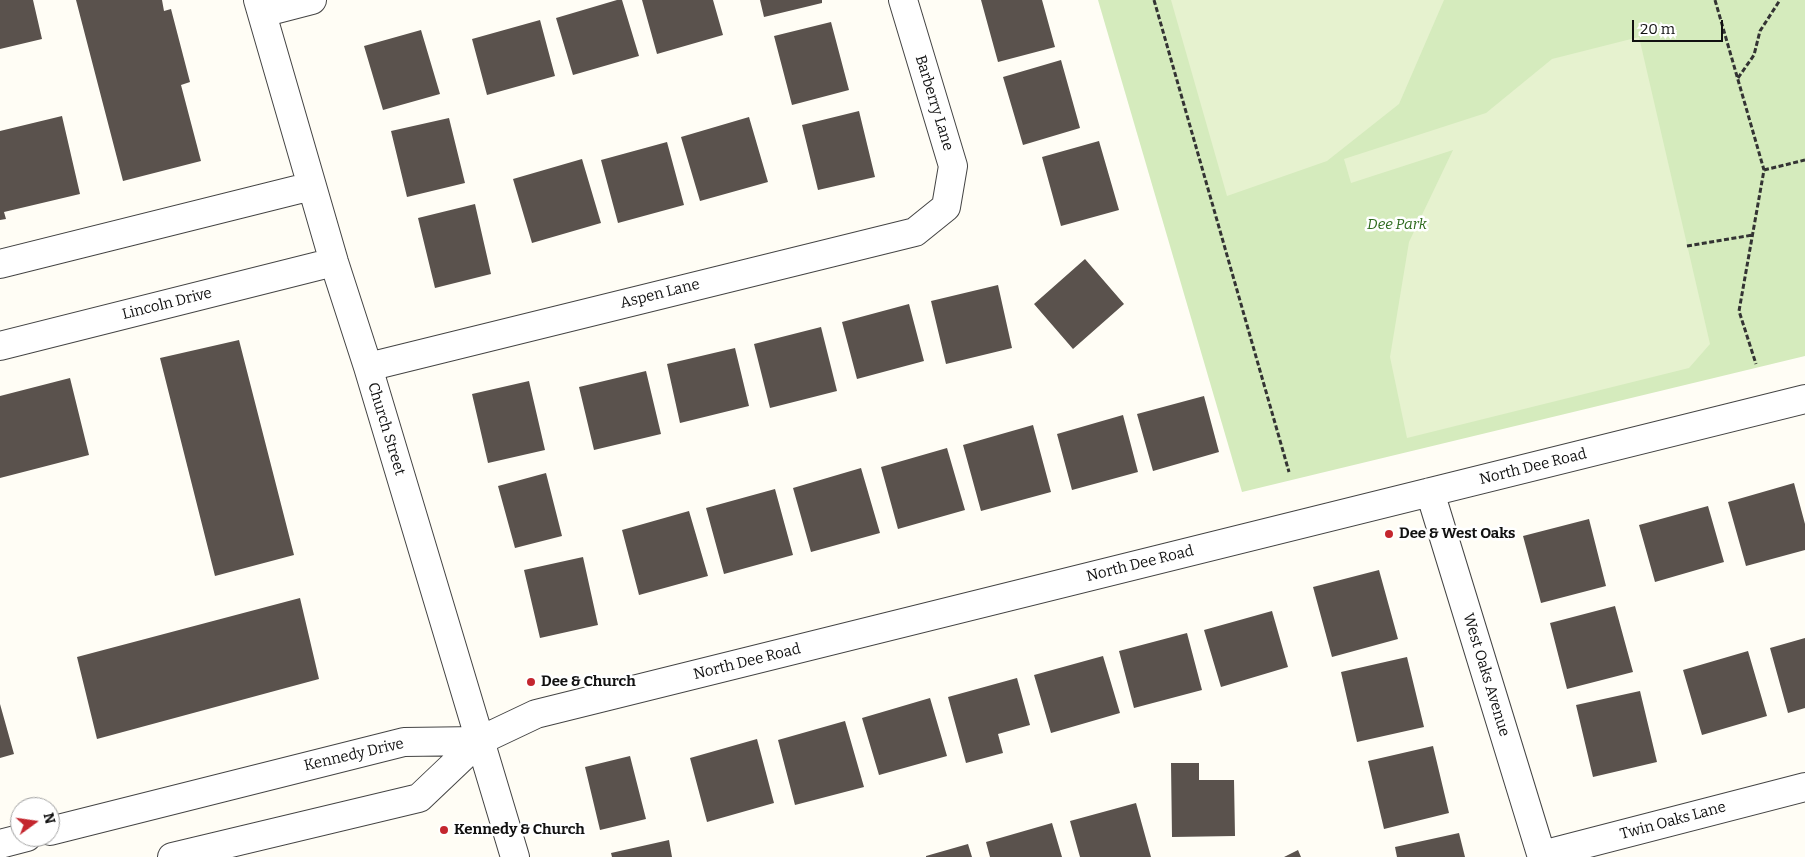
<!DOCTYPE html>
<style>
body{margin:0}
#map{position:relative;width:1805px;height:857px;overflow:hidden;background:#fffdf5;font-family:Bitter,serif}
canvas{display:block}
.north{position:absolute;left:10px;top:797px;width:50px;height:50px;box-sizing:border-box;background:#fff;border:1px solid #a0a0a0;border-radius:50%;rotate:76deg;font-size:14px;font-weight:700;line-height:20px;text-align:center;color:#111}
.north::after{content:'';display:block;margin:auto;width:18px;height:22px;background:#c4262e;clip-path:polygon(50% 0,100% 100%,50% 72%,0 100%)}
.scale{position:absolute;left:1632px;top:20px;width:91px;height:22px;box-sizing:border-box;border:2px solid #111;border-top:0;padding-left:6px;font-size:15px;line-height:18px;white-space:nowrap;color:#111;-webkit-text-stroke:4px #fff;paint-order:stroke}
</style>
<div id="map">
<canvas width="1805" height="857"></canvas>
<div class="north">N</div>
<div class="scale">20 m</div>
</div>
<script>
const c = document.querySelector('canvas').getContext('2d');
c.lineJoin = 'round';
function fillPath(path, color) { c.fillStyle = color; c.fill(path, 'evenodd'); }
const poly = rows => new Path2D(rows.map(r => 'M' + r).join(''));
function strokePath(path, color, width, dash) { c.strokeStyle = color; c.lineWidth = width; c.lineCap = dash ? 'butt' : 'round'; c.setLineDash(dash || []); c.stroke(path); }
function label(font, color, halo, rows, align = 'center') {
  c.font = font + ' Bitter,serif'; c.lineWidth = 5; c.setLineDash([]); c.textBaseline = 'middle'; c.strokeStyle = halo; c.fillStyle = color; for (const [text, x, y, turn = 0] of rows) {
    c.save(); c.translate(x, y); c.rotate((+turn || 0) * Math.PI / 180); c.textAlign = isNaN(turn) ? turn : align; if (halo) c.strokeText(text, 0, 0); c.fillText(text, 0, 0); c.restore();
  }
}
const green = poly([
 [1098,0,1805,0,1805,356,1242,492]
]);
const pitch = poly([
 [1171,0,1444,0,1399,104,1327,161,1227,196],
 [1639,37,1710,344,1689,368,1407,438,1390,357,1409,242,1453,150,1351,183,1344,159,1486,113,1552,59]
]);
const building = poly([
 [0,0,33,0,42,39,0,49],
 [76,0,162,0,164,11,171,9,190,82,181,85,201,161,123,181],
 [617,0,622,0,639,56,573,75,556,18],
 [642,0,713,0,723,35,657,54],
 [760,0,822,0,822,3,764,17],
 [981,0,1042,0,1055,47,998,62],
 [540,20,555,76,487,95,472,39],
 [831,22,849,90,792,105,774,36],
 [421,30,440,94,383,110,364,46],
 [1061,60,1080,128,1023,145,1003,77],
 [859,111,875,177,818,190,802,125],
 [62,116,80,194,4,212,6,219,0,220,0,131],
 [749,117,768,182,700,201,681,137],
 [449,118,465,183,407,197,391,131],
 [1099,141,1119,210,1061,226,1042,157],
 [667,142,684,205,618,223,601,160],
 [582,159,601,223,532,243,513,179],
 [475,204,491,274,435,288,418,218],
 [1085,259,1124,304,1073,349,1034,304],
 [998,285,1012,348,946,364,931,301],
 [909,304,924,361,857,379,842,322],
 [821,327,837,391,770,408,754,344],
 [239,340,294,555,215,576,160,358],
 [735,348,749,406,680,423,667,364],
 [646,371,661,434,594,450,579,387],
 [70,378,89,455,0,478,0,396],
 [529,381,545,450,488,463,472,394],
 [1204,396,1219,452,1153,471,1137,414],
 [1123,415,1138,472,1072,490,1057,434],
 [1033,425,1051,492,981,511,963,445],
 [947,448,965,510,898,529,881,467],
 [861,468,880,533,811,552,793,488],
 [546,473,562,536,515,548,498,486],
 [1794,483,1805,524,1805,550,1746,566,1728,502],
 [775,489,793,555,724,574,706,508],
 [1708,506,1724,562,1655,582,1639,525],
 [689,511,708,576,639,595,622,530],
 [1589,519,1606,586,1541,603,1523,536],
 [583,557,598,625,540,638,524,570],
 [1379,570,1398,639,1332,657,1313,587],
 [300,598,319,679,97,739,77,657],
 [1615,606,1633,672,1567,689,1550,623],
 [1272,611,1288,667,1221,687,1204,630],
 [1187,633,1202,690,1134,708,1119,651],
 [1805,638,1805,708,1788,713,1770,648],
 [1748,651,1767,716,1702,735,1683,670],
 [1103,656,1120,713,1051,733,1034,675],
 [1407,657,1424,727,1357,742,1341,672],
 [1017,678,1030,725,998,734,1003,753,966,763,948,697],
 [1640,691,1657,762,1593,777,1576,705],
 [930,698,947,756,879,775,862,718],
 [0,704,14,754,0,758],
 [845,721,864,787,795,805,778,740],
 [757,739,774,803,707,822,690,758],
 [1433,746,1449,813,1384,829,1368,761],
 [630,756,646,819,600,830,585,767],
 [1171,763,1199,763,1199,780,1234,780,1235,836,1172,837],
 [1136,803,1151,857,1080,857,1070,821],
 [1052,823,1062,857,990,857,986,842],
 [1459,833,1465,857,1397,857,1395,847],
 [669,840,672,857,612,857,611,853],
 [968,844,972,857,926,857,926,856],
 [1298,850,1301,857,1284,857]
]);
const path = poly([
 [1154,0,1289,472],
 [1715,0,1764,170,1739,311,1756,364],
 [1738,78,1754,55,1760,31,1780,0],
 [1764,170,1805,160],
 [1687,246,1753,235]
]);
const minor = poly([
 [258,0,334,262,368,367,515,857],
 [262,13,312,0],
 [0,264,312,186],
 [0,346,334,262],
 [368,367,915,232,946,207,953,166,903,0],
 [1430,492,1542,857],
 [50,831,404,742,479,741],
 [0,844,27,837],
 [1542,855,1805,787],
 [172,857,419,798,479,741,536,714,1805,399]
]);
const markers = [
 [1389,534,5,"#c4262e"],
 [531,682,5,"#c4262e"],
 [444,830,5,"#c4262e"]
];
const streetNames = [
 ["Barberry Lane",934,103,73],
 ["Aspen Lane",660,294,-14],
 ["Lincoln Drive",167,304,-14],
 ["Church Street",386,429,73],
 ["North Dee Road",1533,467,-14],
 ["North Dee Road",1140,564,-14],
 ["North Dee Road",747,662,-14],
 ["West Oaks Avenue",1486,675,73],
 ["Kennedy Drive",354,755,-13],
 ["Twin Oaks Lane",1673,821,-15]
];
const parkNames = [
 ["Dee Park",1397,225]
];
const poiNames = [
 ["Dee & West Oaks",1399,534],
 ["Dee & Church",541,682],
 ["Kennedy & Church",454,830]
];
fillPath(green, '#d5ebbd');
fillPath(pitch, '#e6f2cf');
fillPath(building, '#5a524d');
strokePath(minor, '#444', 30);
strokePath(path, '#333', 3, [5, 2.5]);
strokePath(minor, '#fff', 28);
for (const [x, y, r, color] of markers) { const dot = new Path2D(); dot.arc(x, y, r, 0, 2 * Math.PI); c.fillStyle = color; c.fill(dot); strokePath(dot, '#fff', 2); }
label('15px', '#111', '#fff', streetNames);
label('italic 15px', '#2f6b1f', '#fff', parkNames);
label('bold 15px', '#111', '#fff', poiNames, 'left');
</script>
